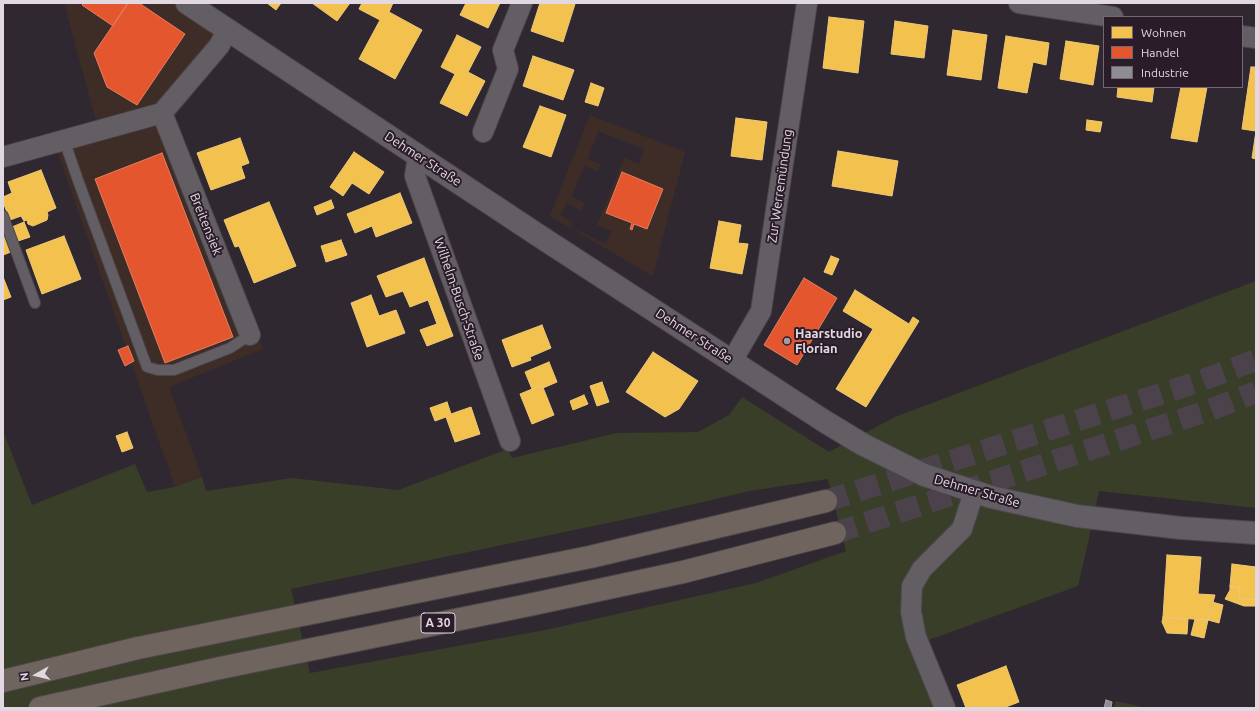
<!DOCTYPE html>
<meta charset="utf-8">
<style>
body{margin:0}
#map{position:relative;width:1259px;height:711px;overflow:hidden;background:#302830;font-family:Ubuntu,sans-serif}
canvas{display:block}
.frame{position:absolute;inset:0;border:4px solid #e2d8e1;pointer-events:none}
.legend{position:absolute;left:1103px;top:16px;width:140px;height:72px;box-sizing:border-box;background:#2a1c29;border:1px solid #746773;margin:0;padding:5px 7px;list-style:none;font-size:12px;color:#e2d8e1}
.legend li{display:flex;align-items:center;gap:8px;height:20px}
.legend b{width:20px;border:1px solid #746773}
.north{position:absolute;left:16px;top:655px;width:40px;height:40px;-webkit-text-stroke:3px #2a1c29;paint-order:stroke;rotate:262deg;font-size:11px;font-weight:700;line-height:16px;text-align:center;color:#e2d8e1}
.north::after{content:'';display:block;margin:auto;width:14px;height:18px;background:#e2d8e1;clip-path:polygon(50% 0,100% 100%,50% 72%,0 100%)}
</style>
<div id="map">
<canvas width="1259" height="711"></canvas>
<div class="frame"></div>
<ul class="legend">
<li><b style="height:11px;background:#f2c14e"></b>Wohnen</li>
<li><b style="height:11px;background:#e4572e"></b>Handel</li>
<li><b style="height:11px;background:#8d8d92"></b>Industrie</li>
</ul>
<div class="north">N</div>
</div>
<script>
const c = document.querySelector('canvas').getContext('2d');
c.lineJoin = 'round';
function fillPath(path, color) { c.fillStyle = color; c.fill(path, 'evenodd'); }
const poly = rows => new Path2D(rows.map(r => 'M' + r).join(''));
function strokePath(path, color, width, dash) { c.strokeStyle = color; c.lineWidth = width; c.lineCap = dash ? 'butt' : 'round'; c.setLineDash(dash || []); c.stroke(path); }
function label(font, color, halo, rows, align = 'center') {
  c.font = font + ' Ubuntu,sans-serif'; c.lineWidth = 4; c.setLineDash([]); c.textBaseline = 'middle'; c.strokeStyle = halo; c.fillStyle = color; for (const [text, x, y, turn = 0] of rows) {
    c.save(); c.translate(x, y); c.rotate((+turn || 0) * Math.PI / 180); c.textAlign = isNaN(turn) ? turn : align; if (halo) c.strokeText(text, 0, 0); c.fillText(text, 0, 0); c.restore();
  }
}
const commercial = poly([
 [64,3,182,3,226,31,161,111,96,121],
 [170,112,263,349,169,387,202,477,175,487,55,145],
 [590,115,685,152,653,276,550,216],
 [598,131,644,149,639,164,624,158,597,225,612,231,606,244,570,227,572,222,560,215,567,203,581,211,585,203,572,197,584,166,598,171,600,164,588,159]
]);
const green = poly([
 [1256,281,1256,508,1099,491,1088,543,1078,586,912,646,937,708,3,708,3,431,32,505,135,464,147,492,175,487,202,477,206,491,292,478,398,490,508,449,512,458,617,433,698,432,729,415,742,397,829,452,895,417],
 [828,479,846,551,756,583,545,630,310,673,291,589,651,514,750,491],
 [1116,701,1146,708,1114,708]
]);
const homes = poly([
 [267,3,281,3,276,10,267,3],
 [312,3,350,3,337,21,312,3],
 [362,3,393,3,389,12,422,30,395,79,359,59,380,20,359,9,362,3],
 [466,3,500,3,488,28,460,15,466,3],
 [540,3,572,3,575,4,563,42,531,31,540,3],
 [829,17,864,21,858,73,823,68,829,17],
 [895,21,928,26,924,58,891,54,895,21],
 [953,30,987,35,981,80,947,75,953,30],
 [457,35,481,47,468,72,485,81,467,116,440,103,455,74,441,67,457,35],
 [1006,36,1049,43,1046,65,1033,62,1027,93,998,88,1006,36],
 [1066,41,1099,46,1093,85,1060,79,1066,41],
 [533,56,574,70,563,100,523,86,533,56],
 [1251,67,1256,67,1256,159,1252,158,1256,131,1242,129,1251,67],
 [591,83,604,88,598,106,585,102,591,83],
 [1118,87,1154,87,1152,102,1117,97,1118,87],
 [1181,87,1207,87,1197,142,1171,138,1181,87],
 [540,106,566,115,551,157,523,147,540,106],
 [736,118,767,122,762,160,731,156,736,118],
 [1087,120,1102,122,1100,132,1086,130,1087,120],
 [240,138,249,163,241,166,245,178,211,190,197,153,240,138],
 [838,151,898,161,892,196,832,186,838,151],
 [354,152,384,172,369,194,352,183,343,196,330,187,354,152],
 [41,170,56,208,47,212,48,215,47,220,33,226,28,224,27,220,24,221,21,216,10,220,3,202,3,197,12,193,8,182,41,170],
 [400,193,412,223,376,237,372,226,355,233,347,214,400,193],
 [331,200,334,208,317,215,314,207,331,200],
 [269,202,296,266,254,283,239,246,235,247,224,220,269,202],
 [719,221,741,225,738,243,748,244,742,274,710,268,719,221],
 [24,222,30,237,18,241,12,227,24,222],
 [3,231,11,252,3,255,3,231],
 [64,236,81,279,42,294,26,250,64,236],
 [341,240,347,255,326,262,321,246,341,240],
 [831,256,839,259,832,275,824,272,831,256],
 [424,258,453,336,427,346,420,330,437,324,428,300,410,307,403,291,386,297,377,276,424,258],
 [3,277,11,297,3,300,3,277],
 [855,290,909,324,913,317,919,321,866,407,836,389,873,329,843,311,855,290],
 [371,295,379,316,396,310,405,333,367,347,351,303,371,295],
 [542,325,551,348,530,357,531,360,512,367,502,340,542,325],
 [653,352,698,381,679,409,665,417,626,392,653,352],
 [549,362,557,382,543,388,542,385,532,389,525,372,549,362],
 [602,382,609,402,597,406,590,386,602,382],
 [542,385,554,415,532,424,520,394,542,385],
 [584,395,588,404,573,410,570,401,584,395],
 [447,402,451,414,471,407,480,434,455,442,446,417,435,421,430,408,447,402],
 [127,432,133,448,122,452,116,436,127,432],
 [1167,555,1201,557,1198,594,1215,595,1208,620,1163,617,1167,555],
 [1232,564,1256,567,1256,600,1239,598,1240,587,1230,586,1232,564],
 [1230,586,1240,587,1239,598,1256,600,1256,606,1244,606,1225,599,1230,590,1230,586],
 [1212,602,1223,605,1219,623,1208,620,1212,602],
 [1163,617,1188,619,1187,634,1167,633,1162,622,1163,617],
 [1195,619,1208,620,1204,638,1191,635,1195,619],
 [1006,666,1019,702,1003,708,966,708,957,685,1006,666]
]);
const shops = poly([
 [84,3,128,3,113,26,82,5,84,3],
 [128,3,139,3,185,34,137,105,107,87,94,53,128,3],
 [162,153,233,337,165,363,95,179,162,153],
 [622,172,663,189,647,229,634,224,632,230,630,229,632,223,606,213,622,172],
 [804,278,837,298,797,365,764,345,804,278],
 [128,346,134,361,125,366,118,350,128,346]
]);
const industry = poly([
 [1106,700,1112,702,1111,708,1104,708,1106,700]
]);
const motorwayTunnel = poly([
 [826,501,1195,383,1256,360],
 [835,533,1207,411,1256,392]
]);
const service = poly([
 [64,140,79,183,147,367,158,370,174,370,230,348,250,335],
 [3,216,35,303]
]);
const minor = poly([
 [1019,3,1113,17],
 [1242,36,1256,38],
 [162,113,250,335],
 [483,132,508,69,503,50,522,3],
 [418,156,415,176,510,441],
 [3,157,162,113,219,46,228,30],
 [732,361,761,311,807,3],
 [945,708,916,637,911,612,912,586,922,569,962,529,974,492]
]);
const tertiary = poly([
 [187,3,547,241,824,421,862,444,924,475,991,497,1077,516,1181,528,1256,533]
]);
const motorway = poly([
 [3,681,138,648,590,557,826,501],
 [40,708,220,668,529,605,683,572,835,533]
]);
const markers = [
 [787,341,4,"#a49aa3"]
];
const shields = [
 [438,623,34]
];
const shieldNames = [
 ["A 30",438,623]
];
const streetNames = [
 ["Dehmer Straße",423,159,33],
 ["Zur Werremündung",780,186,-82],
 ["Breitensiek",206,224,68],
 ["Wilhelm-Busch-Straße",459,299,71],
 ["Dehmer Straße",694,336,33],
 ["Dehmer Straße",977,491,16]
];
const poiNames = [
 ["Haarstudio",795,334],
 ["Florian",795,349]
];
fillPath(commercial, '#3e2d27');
fillPath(green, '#383e27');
fillPath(homes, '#f2c14e');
strokePath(homes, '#edc87a', 1);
fillPath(shops, '#e4572e');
strokePath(shops, '#e37e64', 1);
fillPath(industry, '#8d8d92');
strokePath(industry, '#a6a4aa', 1);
strokePath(motorwayTunnel, '#4b424b', 22, [22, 11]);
strokePath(service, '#4c454c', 12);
strokePath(minor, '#4c454c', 22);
strokePath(tertiary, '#4c454c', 24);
strokePath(motorway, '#4c454c', 24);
strokePath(service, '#635e63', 10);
strokePath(minor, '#635e63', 20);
strokePath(tertiary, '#635e63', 22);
strokePath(motorway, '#70645e', 22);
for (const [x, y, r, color] of markers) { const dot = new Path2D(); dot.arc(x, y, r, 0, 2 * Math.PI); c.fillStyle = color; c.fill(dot); strokePath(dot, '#2a1c29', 1.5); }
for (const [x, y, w] of shields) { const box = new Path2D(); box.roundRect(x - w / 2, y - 10, w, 20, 3); c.fillStyle = '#2a1c29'; c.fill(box); strokePath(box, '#e2d8e1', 1); }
label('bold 12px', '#e2d8e1', null, shieldNames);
label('13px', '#e2d8e1', '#2a1c29', streetNames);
label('bold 13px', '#e2d8e1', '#2a1c29', poiNames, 'left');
</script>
